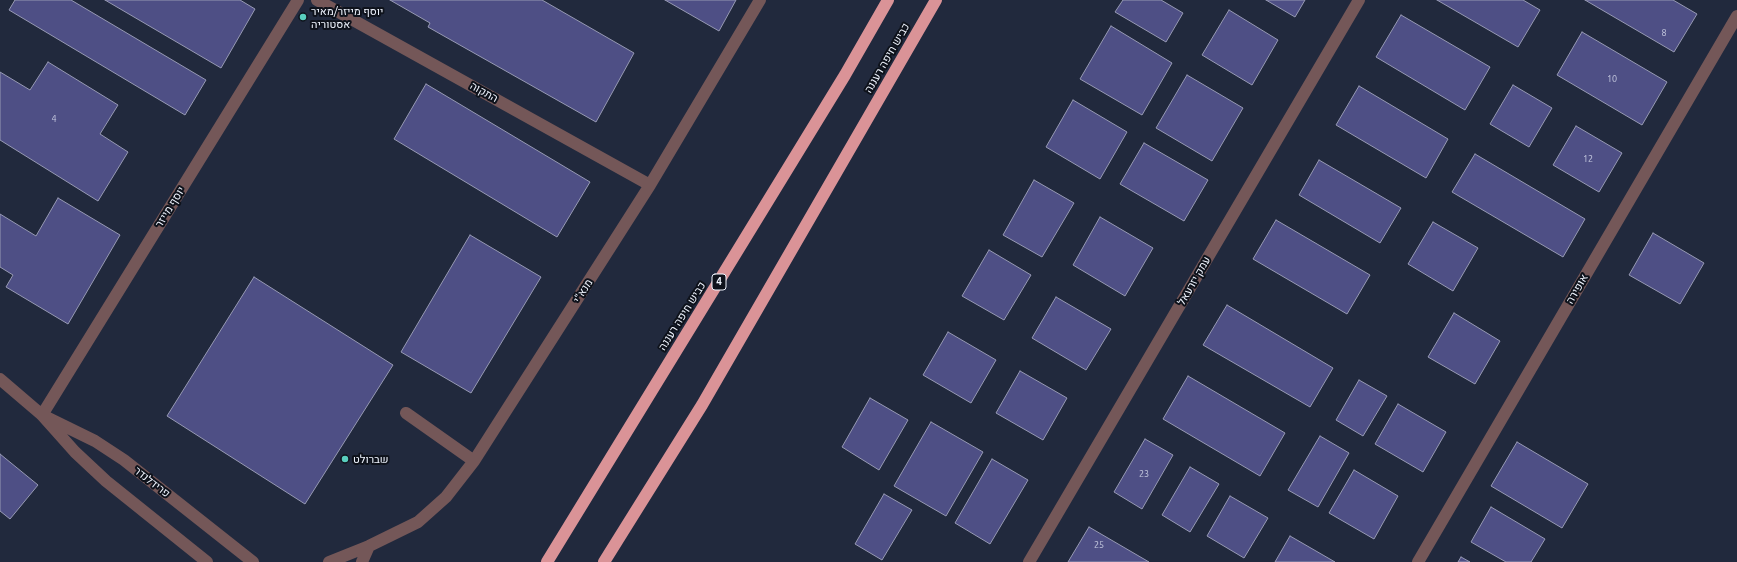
<!DOCTYPE html>
<meta charset="utf-8">
<style>
body{margin:0}
canvas{display:block;background:#21293d}
</style>
<canvas width="1737" height="562"></canvas>
<script>
const c = document.querySelector('canvas').getContext('2d');
c.lineJoin = 'round';
function fillPath(path, color) { c.fillStyle = color; c.fill(path, 'evenodd'); }
const poly = rows => new Path2D(rows.map(r => 'M' + r).join(''));
function strokePath(path, color, width, dash) { c.strokeStyle = color; c.lineWidth = width; c.lineCap = dash ? 'butt' : 'round'; c.setLineDash(dash || []); c.stroke(path); }
function label(font, color, halo, rows, align = 'center') {
  c.font = font + ' Ubuntu,Heebo,sans-serif'; c.lineWidth = 4; c.setLineDash([]); c.textBaseline = 'middle'; c.strokeStyle = halo; c.fillStyle = color; for (const [text, x, y, turn = 0] of rows) {
    c.save(); c.translate(x, y); c.rotate((+turn || 0) * Math.PI / 180); c.textAlign = isNaN(turn) ? turn : align; if (halo) c.strokeText(text, 0, 0); c.fillText(text, 0, 0); c.restore();
  }
}
const building = poly([
 [15,0,71,0,206,80,185,115,9,10,15,0],
 [105,0,240,0,255,9,221,68,105,0],
 [390,0,542,0,634,53,596,122,428,27,430,23,390,0],
 [665,0,736,0,719,31,665,0],
 [1123,0,1161,0,1183,13,1166,42,1115,12,1123,0],
 [1266,0,1305,0,1295,17,1266,0],
 [1437,0,1523,0,1540,10,1518,47,1437,0],
 [1585,0,1673,0,1697,14,1674,52,1585,0],
 [1229,10,1278,40,1252,85,1202,55,1229,10],
 [1401,15,1490,67,1465,110,1376,57,1401,15],
 [1111,26,1172,63,1142,115,1080,79,1111,26],
 [1582,32,1667,82,1642,125,1557,75,1582,32],
 [48,62,118,105,100,134,128,152,98,201,0,140,0,72,30,90,48,62],
 [1187,75,1243,108,1212,161,1156,128,1187,75],
 [426,84,590,182,557,237,394,139,426,84],
 [1513,85,1552,108,1529,147,1490,124,1513,85],
 [1359,86,1448,139,1426,178,1336,125,1359,86],
 [1073,100,1127,132,1100,179,1046,147,1073,100],
 [1576,126,1622,153,1599,192,1553,165,1576,126],
 [1144,143,1208,180,1184,221,1120,184,1144,143],
 [1475,154,1585,219,1563,257,1452,192,1475,154],
 [1319,160,1401,208,1380,243,1299,195,1319,160],
 [1034,180,1074,203,1042,257,1003,235,1034,180],
 [58,198,120,235,68,324,6,287,13,275,0,267,0,214,36,236,58,198],
 [1100,217,1153,248,1125,296,1073,265,1100,217],
 [1276,220,1370,275,1347,314,1253,259,1276,220],
 [1433,222,1478,248,1453,291,1408,264,1433,222],
 [1653,233,1704,263,1680,304,1629,275,1653,233],
 [470,235,541,277,471,393,401,352,470,235],
 [989,250,1031,275,1004,320,962,296,989,250],
 [254,277,393,365,305,504,167,416,254,277],
 [1056,297,1111,329,1086,370,1032,338,1056,297],
 [1227,305,1333,368,1310,407,1203,345,1227,305],
 [1454,313,1500,341,1475,384,1428,357,1454,313],
 [948,332,996,360,971,403,923,375,948,332],
 [1020,371,1067,398,1043,440,996,413,1020,371],
 [1188,376,1285,433,1260,476,1163,419,1188,376],
 [1359,380,1387,396,1363,436,1336,420,1359,380],
 [870,398,908,420,879,470,842,447,870,398],
 [1398,404,1446,432,1423,472,1375,444,1398,404],
 [931,422,983,452,946,516,894,486,931,422],
 [1320,436,1349,453,1318,507,1288,490,1320,436],
 [1145,439,1173,455,1142,509,1114,492,1145,439],
 [1517,442,1588,484,1562,528,1491,486,1517,442],
 [0,454,38,485,10,519,0,511,0,454],
 [992,459,1028,480,990,544,955,523,992,459],
 [1190,467,1219,484,1190,532,1162,515,1190,467],
 [1354,470,1398,496,1374,539,1329,513,1354,470],
 [884,494,912,510,882,560,855,544,884,494],
 [1230,496,1268,518,1244,558,1207,536,1230,496],
 [1491,507,1545,539,1531,562,1506,562,1471,542,1491,507],
 [1089,527,1149,562,1068,562,1089,527],
 [1290,536,1335,562,1275,562,1290,536],
 [1461,557,1470,562,1458,562,1461,557]
]);
const minor = poly([
 [317,0,650,185],
 [0,379,42,415,75,452,106,481,207,562],
 [406,413,474,461],
 [42,415,298,0],
 [46,417,95,441,124,460,253,562],
 [329,562,369,546,418,522,446,497,474,461,650,185,760,0],
 [362,562,369,546],
 [1029,562,1359,0],
 [1418,562,1737,16]
]);
const highway = poly([
 [547,562,845,75,888,0],
 [604,562,702,405,936,0]
]);
const markers = [
 [303,17,4,"#59cebe"],
 [345,459,4,"#59cebe"]
];
const numberNames = [
 ["8",1664,33],
 ["10",1612,79],
 ["4",54,119],
 ["12",1588,159],
 ["23",1144,474],
 ["25",1099,545]
];
const shields = [
 [719,282,14]
];
const shieldNames = [
 ["4",719,282]
];
const poiNames = [
 ["יוסף מייזר/מאיר",311,11],
 ["אסטוריה",311,24],
 ["שברולט",353,459]
];
const streetNames = [
 ["כביש חיפה רעננה",887,58,-60],
 ["התקוה",484,92,29],
 ["יוסף מייזר",170,207,-58],
 ["עמק יזרעאל",1194,281,-60],
 ["אופירה",1577,289,-60],
 ["מנא\"י",583,291,-58],
 ["כביש חיפה רעננה",682,316,-58],
 ["פרידלנדר",152,482,38]
];
fillPath(building, '#4e4f85');
strokePath(building, '#9699b3', 1);
strokePath(minor, '#745758', 12);
strokePath(highway, '#da9397', 12);
for (const [x, y, r, color] of markers) { const dot = new Path2D(); dot.arc(x, y, r, 0, 2 * Math.PI); c.fillStyle = color; c.fill(dot); strokePath(dot, '#0e121b', 1.5); }
label('9px', '#c7cbe0', null, numberNames);
for (const [x, y, w] of shields) { const box = new Path2D(); box.roundRect(x - w / 2, y - 8, w, 16, 3); c.fillStyle = '#0e121b'; c.fill(box); strokePath(box, '#eff4fe', 1); }
label('bold 10px', '#eff4fe', null, shieldNames);
label('11px', '#eff4fe', '#0e121b', poiNames, 'left');
label('11px', '#eff4fe', '#0e121b', streetNames);
</script>
